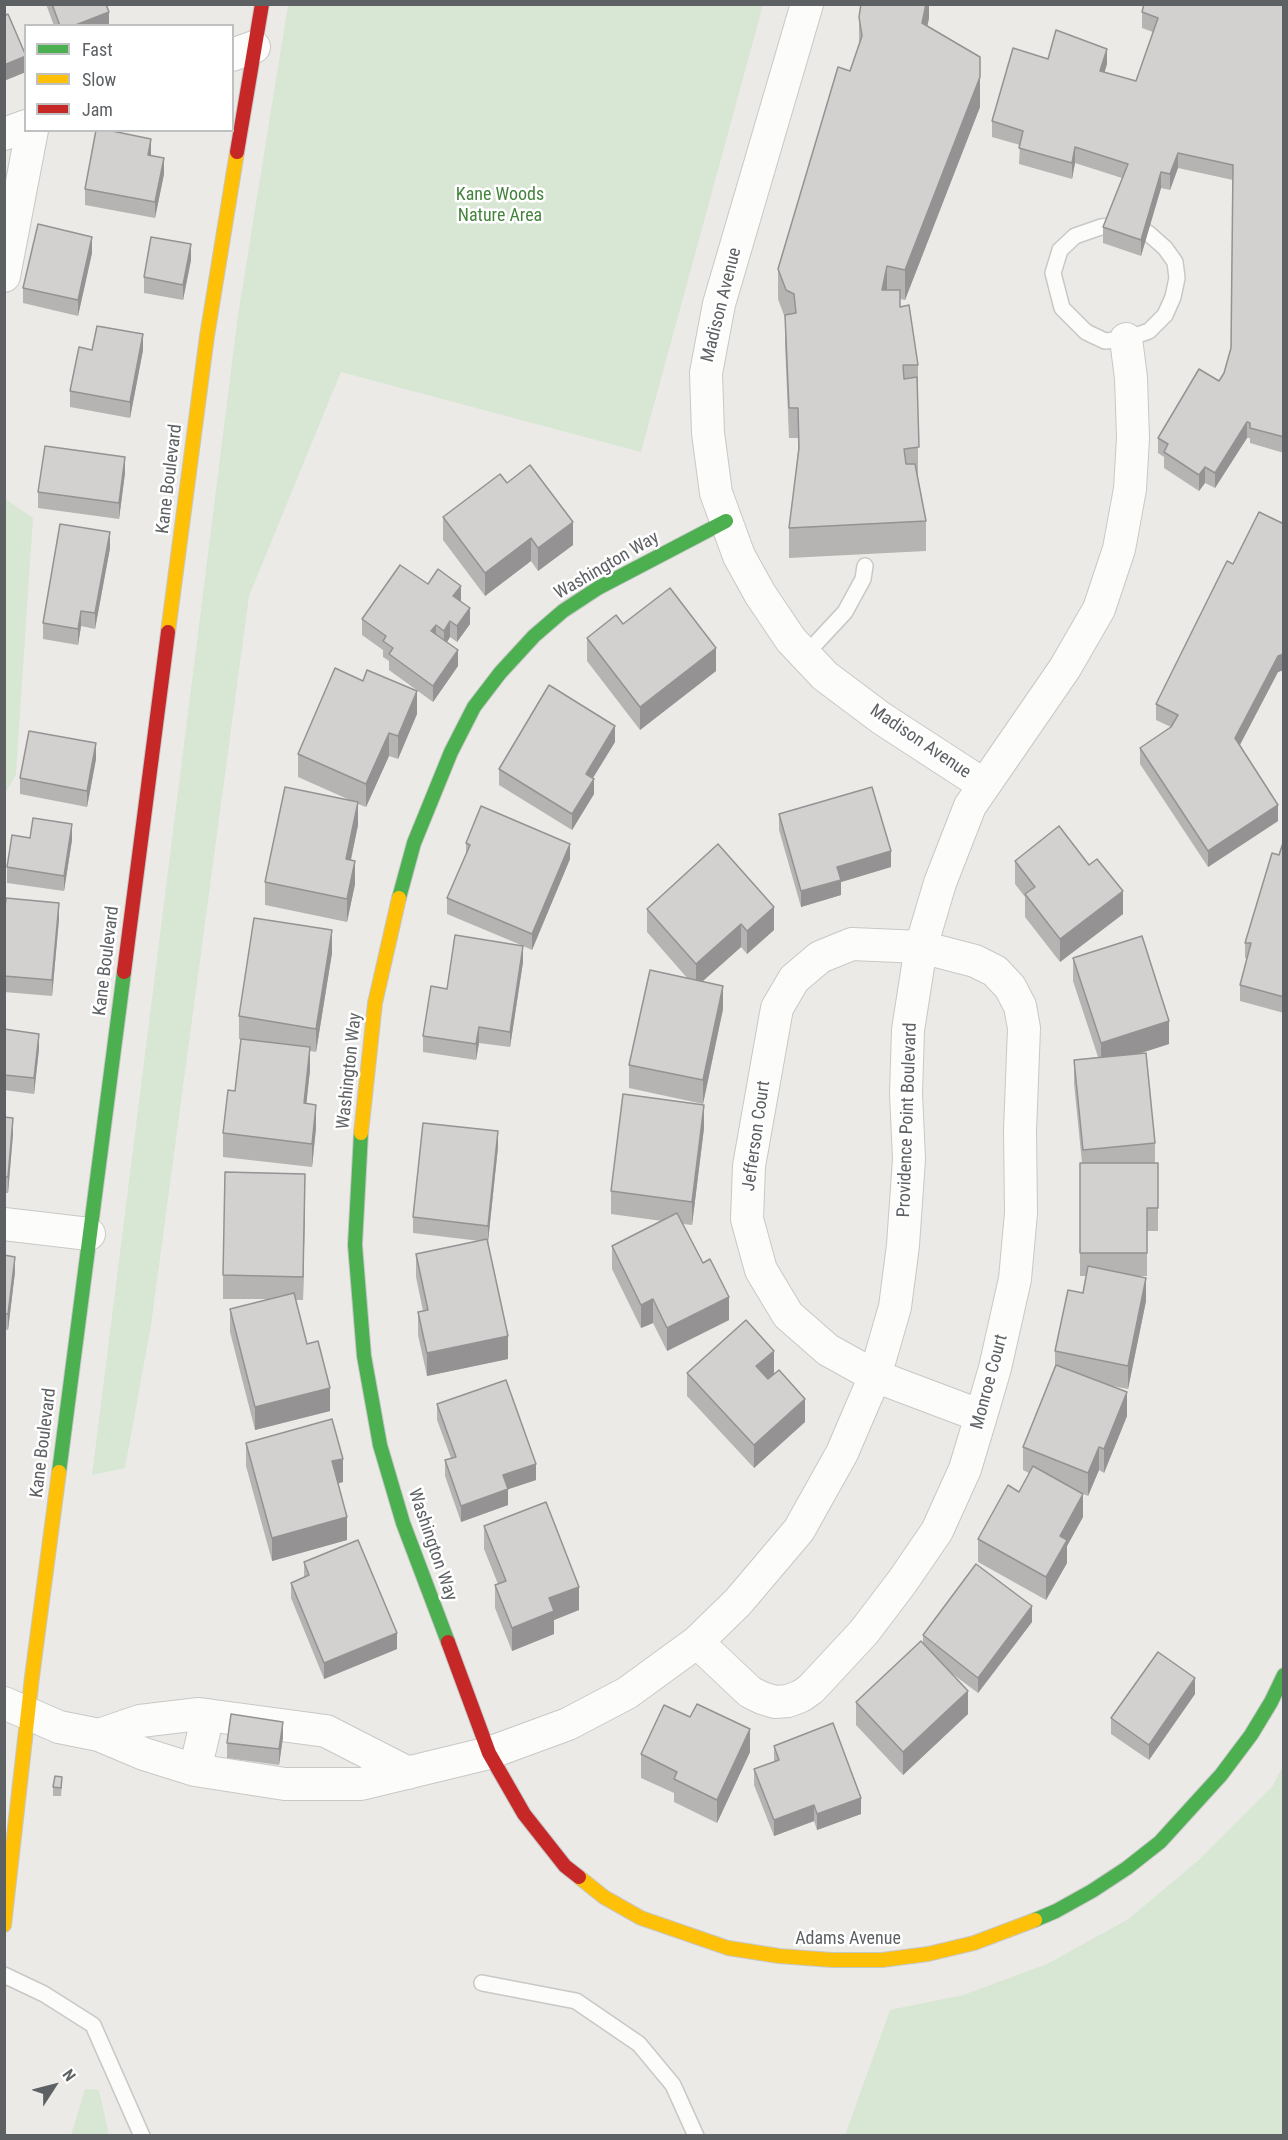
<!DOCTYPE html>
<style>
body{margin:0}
#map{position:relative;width:1288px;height:2140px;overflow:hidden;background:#eceae7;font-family:"Roboto Condensed",sans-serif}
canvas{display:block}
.frame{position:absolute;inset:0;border:6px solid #5d6164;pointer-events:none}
.legend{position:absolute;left:24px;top:24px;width:210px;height:108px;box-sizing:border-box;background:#fff;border:2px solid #bec0c1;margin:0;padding:8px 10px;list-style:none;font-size:18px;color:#5d6164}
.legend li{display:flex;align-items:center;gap:12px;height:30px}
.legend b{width:30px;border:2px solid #bec0c1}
.north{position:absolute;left:24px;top:2056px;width:60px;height:60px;-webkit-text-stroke:4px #fff;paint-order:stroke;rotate:54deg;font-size:16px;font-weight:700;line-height:24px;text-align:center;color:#5d6164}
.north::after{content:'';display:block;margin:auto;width:21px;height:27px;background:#5d6164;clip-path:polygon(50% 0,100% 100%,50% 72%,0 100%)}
</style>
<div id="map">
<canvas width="1288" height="2140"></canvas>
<div class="frame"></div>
<ul class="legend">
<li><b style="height:8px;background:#4caf50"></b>Fast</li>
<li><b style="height:8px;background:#ffc107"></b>Slow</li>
<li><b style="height:8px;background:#c62828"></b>Jam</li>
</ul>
<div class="north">N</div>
</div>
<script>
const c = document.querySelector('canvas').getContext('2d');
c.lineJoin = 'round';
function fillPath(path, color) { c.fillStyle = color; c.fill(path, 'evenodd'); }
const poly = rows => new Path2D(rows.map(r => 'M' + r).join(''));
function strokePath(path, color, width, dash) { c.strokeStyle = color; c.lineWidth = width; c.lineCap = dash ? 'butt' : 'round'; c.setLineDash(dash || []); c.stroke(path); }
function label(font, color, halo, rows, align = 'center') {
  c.font = font + ' "Roboto Condensed",sans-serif'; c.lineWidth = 5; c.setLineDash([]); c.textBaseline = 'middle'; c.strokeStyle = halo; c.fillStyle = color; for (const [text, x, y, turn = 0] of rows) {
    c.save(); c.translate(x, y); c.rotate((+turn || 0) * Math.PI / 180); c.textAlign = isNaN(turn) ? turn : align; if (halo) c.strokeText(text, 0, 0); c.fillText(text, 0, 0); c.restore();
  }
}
const green = poly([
 [288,5,763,5,641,452,341,372,249,596,151,1325,125,1468,92,1475,238,315],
 [5,499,33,518,16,774,5,794],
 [1283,1766,1283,2135,845,2135,890,2010,963,1995,1047,1964,1127,1920,1200,1859,1272,1787],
 [85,2089,99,2090,109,2135,71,2135]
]);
const lane = poly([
 [1110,226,1101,227,1075,236,1060,250,1053,273,1062,308,1086,332,1105,341,1126,339,1149,331,1165,315,1173,297,1177,278,1175,262,1165,248,1148,233],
 [805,655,845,612,863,579,865,566],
 [4,1975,44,1994,93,2025,142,2136],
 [482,1983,576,2001,639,2044,673,2085,696,2136]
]);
const street = poly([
 [807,4,719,304,706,373,708,433,716,493,739,556,760,594,791,640,825,676,881,718,984,785],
 [232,55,254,47],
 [4,134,26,126],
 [4,276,32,130],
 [4,1224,89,1234],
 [697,1642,750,1692,762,1698,775,1702,788,1701,801,1696,811,1689,864,1632,902,1582,937,1531,965,1469,981,1416,995,1368,1015,1279,1021,1213,1020,1131,1024,1028,1020,1006,1010,987,995,971,975,961,921,947,852,944,820,957,794,979,777,1008,749,1166,747,1219,761,1270,788,1315,828,1350,875,1376,981,1416],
 [4,1703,59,1727,99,1735,144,1754,195,1770,285,1784,361,1784,489,1753,568,1724,627,1693,697,1642,738,1602,799,1530,842,1453,875,1376,895,1307,903,1245,909,1159,906,1094,908,1030,921,947,940,883,970,806,1065,668,1099,609,1119,549,1130,489,1133,438,1131,378,1126,339],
 [99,1735,140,1721,199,1714,326,1731,408,1773],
 [195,1770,208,1715]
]);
const fast = poly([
 [399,898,414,843,451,752,474,707,500,673,534,636,563,611,598,588,726,521],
 [361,1133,355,1245,364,1356,380,1445,403,1523,448,1642],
 [59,1472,124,972],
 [1035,1920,1056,1911,1092,1891,1127,1868,1160,1842,1221,1775,1251,1735,1271,1702,1284,1675]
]);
const slow = poly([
 [168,632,207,336,237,152],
 [361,1133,375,1003,399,898],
 [579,1877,604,1897,641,1918,728,1948,779,1956,832,1960,882,1960,928,1954,974,1943,1035,1920],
 [4,1925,32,1677,59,1472]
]);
const jam = poly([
 [237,152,262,4],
 [124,972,168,632],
 [448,1642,489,1753,524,1814,565,1866,579,1877]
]);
const wall = poly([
 [46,4,106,4,109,26,54,26],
 [929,4,929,18,927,26,980,107,905,300,900,299,900,307,918,365,918,477,926,521,926,551,789,558,789,528,798,452,798,438,789,438,785,345,785,318,778,299,778,269,859,46,859,17],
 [1284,4,1284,453,1250,443,1250,438,1247,438,1215,488,1205,483,1199,491,1164,468,1164,457,1158,453,1158,438,1219,381,1224,373,1231,348,1233,180,1178,168,1170,190,1161,188,1141,256,1103,243,1103,227,1122,178,1075,163,1072,179,1019,164,1020,145,992,137,992,121,1048,59,1107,64,1104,73,1136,81,1153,32,1142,28,1142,12],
 [151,155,164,174,155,218,85,205,85,189],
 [92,253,78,316,23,303,23,288],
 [191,260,183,300,144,293,144,277],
 [92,350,143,350,130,418,70,407,70,391],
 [125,473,119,519,38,508,38,492],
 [507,483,573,545,538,571,531,561,485,596,443,540,443,517],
 [1284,524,1284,670,1278,672,1240,745,1278,821,1208,867,1140,764,1140,748,1171,727,1156,720,1156,704,1233,564],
 [110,548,95,629,81,626,78,645,43,639,43,623],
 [428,584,461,602,470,624,457,642,450,637,447,642,458,666,433,702,389,670,389,661,383,657,383,650,362,635,362,619],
 [587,638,716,671,640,730,587,661],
 [417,714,398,759,389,756,366,807,358,804,358,825,351,860,355,884,347,922,265,905,265,882,352,801,298,777,298,754],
 [615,742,593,778,594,794,572,830,499,785,499,769],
 [96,759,87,807,20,794,20,778],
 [779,814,891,867,841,882,841,895,801,907,779,830],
 [30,838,72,840,64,891,7,883,7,867],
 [1284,840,1284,1013,1240,1001,1240,985,1247,959,1245,958,1245,943],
 [466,843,570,859,532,950,523,946,523,962,510,1047,479,1043,476,1060,423,1052,423,1036,447,989,521,945,447,914,447,898,466,855],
 [718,844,774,930,747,954,741,947,702,982,723,1009,703,1104,629,1088,629,1065,688,979,647,932,647,909],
 [1015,861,1123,914,1060,962,1025,917,1025,897,1015,884],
 [4,917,59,919,52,996,4,992],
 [332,953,316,1052,310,1051,310,1070,306,1104,316,1128,312,1167,223,1157,223,1133,235,1091,241,1040,239,1039,239,1016],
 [1073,958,1169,1044,1140,1053,1155,1143,1155,1163,1158,1163,1158,1231,1147,1231,1147,1276,1138,1276,1146,1301,1128,1389,1107,1385,1127,1416,1104,1473,1099,1470,1088,1496,1081,1493,1083,1517,1067,1546,1067,1563,1046,1600,978,1562,978,1539,1019,1492,1029,1473,1023,1470,1023,1447,1055,1366,1055,1351,1083,1293,1086,1276,1080,1276,1080,1163,1082,1163,1074,1083,1074,1060,1098,1057,1073,981],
 [4,1029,39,1049,34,1094,4,1090],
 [4,1117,13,1134,8,1193,4,1193],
 [704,1128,692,1225,683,1224,729,1320,667,1351,653,1323,641,1328,612,1269,612,1246,662,1221,611,1214,611,1191],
 [498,1147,488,1241,508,1359,427,1376,418,1335,418,1312,423,1311,416,1277,416,1254,480,1241,413,1233,413,1217],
 [305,1198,303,1300,296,1300,307,1344,330,1411,255,1430,230,1332,230,1309,268,1299,223,1299,223,1275],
 [4,1255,15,1272,8,1330,4,1329],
 [687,1373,774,1374,805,1422,754,1468,687,1396],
 [437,1404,536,1480,508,1489,508,1505,461,1522,445,1476,445,1460,451,1458,437,1420],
 [246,1443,343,1482,338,1483,347,1540,272,1561,246,1466],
 [484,1526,579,1610,554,1620,554,1634,512,1651,495,1608,495,1585,498,1584,484,1549],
 [304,1562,397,1649,324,1679,291,1598,291,1583,304,1577],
 [1032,1622,978,1693,950,1672,968,1714,903,1775,856,1725,856,1702,923,1643,923,1635],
 [1195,1694,1149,1760,1111,1734,1111,1718],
 [283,1737,279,1765,227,1758,227,1743],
 [774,1746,861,1814,817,1830,814,1821,774,1836,754,1785,754,1769,774,1762],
 [750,1752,717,1823,674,1802,674,1793,641,1778,641,1754],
 [62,1785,61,1796,53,1796,53,1787]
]);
const shadedWall = poly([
 [926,4,929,4,929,18,922,53,922,23],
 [109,12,109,26,73,26],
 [1107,49,1107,64,1100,87,1100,71],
 [26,56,26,72,4,81,4,65],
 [980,57,980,107,905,300,905,270],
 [151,139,151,155,148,155],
 [1075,147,1075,163,1072,179,1072,163],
 [1178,153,1178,168,1170,190,1170,174],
 [164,158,164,174,155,218,155,202],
 [1161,172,1161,188,1141,256,1141,240],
 [92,237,92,253,78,316,78,300],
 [191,244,191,260,183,300,183,285],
 [887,266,887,296,882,290],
 [143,334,143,350,130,418,130,402],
 [1247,422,1247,438,1215,488,1215,473],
 [125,457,125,473,119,519,119,503],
 [1205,467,1205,483,1199,491,1199,475],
 [573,522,573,545,538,571,538,548],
 [110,532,110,548,95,629,95,613],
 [531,538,531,561,485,596,485,573],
 [461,586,461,602,453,596],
 [470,608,470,624,457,642,457,626],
 [81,611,81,626,78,645,78,629],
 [450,621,450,637,444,647,444,631],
 [436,625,436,641,431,631],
 [716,648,716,671,640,730,640,707],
 [458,650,458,666,433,702,433,686],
 [1284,654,1284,670,1278,672,1235,754,1235,738,1278,656],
 [417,691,417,714,398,759,398,736],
 [615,726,615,742,586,789,586,774],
 [389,733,389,756,366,807,366,784],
 [96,743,96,759,87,807,87,791],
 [594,779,594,794,572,830,572,814],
 [358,802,358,825,346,882,346,859],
 [1278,805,1278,821,1208,867,1208,851],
 [72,824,72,840,64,891,64,876],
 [570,844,570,859,532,950,532,934],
 [891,851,891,867,841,882,841,895,801,907,801,891,837,867],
 [355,861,355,884,347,922,347,899],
 [1123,891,1123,914,1060,962,1060,939],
 [59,903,59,919,52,996,52,980],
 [774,907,774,930,747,954,747,931],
 [741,924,741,947,696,987,696,964],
 [332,930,332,953,316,1052,316,1029],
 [523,946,523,962,510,1047,510,1032],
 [723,986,723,1009,703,1104,703,1080],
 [1169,1021,1169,1044,1101,1066,1101,1043],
 [479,1027,479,1043,476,1060,476,1044],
 [39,1034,39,1049,34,1094,34,1078],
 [310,1047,310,1070,304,1126,304,1103],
 [316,1105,316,1128,312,1167,312,1144],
 [704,1105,704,1128,692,1225,692,1202],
 [13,1118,13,1134,8,1193,8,1177],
 [498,1131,498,1147,488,1242,488,1226],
 [305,1174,305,1198,303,1300,303,1277],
 [15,1257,15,1272,8,1330,8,1314],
 [1146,1278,1146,1301,1128,1389,1128,1366],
 [729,1297,729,1320,667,1351,667,1328],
 [653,1299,653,1323,641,1328,641,1305],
 [508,1336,508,1359,427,1376,427,1353],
 [774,1351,774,1374,756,1390,756,1366],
 [330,1388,330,1411,255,1430,255,1407],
 [1127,1392,1127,1416,1104,1473,1104,1449],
 [805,1399,805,1422,754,1468,754,1445],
 [1099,1447,1099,1470,1088,1496,1088,1473],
 [343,1459,343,1482,332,1485,332,1461],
 [536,1464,536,1480,503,1491,503,1475],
 [508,1489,508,1505,461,1522,461,1506],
 [1083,1494,1083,1517,1067,1546,1067,1563,1046,1600,1046,1577,1060,1536],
 [347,1517,347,1540,272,1561,272,1538],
 [579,1587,579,1610,554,1620,554,1634,512,1651,512,1628,549,1598],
 [1032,1606,1032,1622,978,1693,978,1678],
 [397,1633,397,1649,324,1679,324,1663],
 [1195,1678,1195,1694,1149,1760,1149,1745],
 [968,1691,968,1714,903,1775,903,1752],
 [283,1722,283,1737,279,1765,279,1749],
 [750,1729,750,1752,717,1823,717,1800],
 [861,1798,861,1814,817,1830,817,1814],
 [814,1805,814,1821,774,1836,774,1820]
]);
const building = poly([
 [52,4,106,4,109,12,73,26,60,26,52,4],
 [861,4,926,4,922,23,980,57,980,77,905,270,887,266,882,290,900,290,900,307,909,305,918,365,903,365,904,379,917,377,919,447,904,449,906,464,915,464,926,521,789,528,799,448,798,408,789,408,785,315,796,313,794,294,786,290,778,269,838,67,850,71,862,36,859,17,861,4],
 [1144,4,1284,4,1284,437,1250,428,1250,423,1247,422,1215,473,1205,467,1199,475,1164,452,1168,444,1158,438,1199,369,1219,381,1224,373,1231,348,1233,165,1178,153,1170,174,1161,172,1141,240,1103,227,1128,164,1075,147,1072,163,1019,148,1023,131,992,121,1013,48,1048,59,1056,30,1107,49,1100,71,1136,81,1158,18,1142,12,1144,4],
 [8,14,26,56,4,65,4,16,8,14],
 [96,130,107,130,151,139,148,155,164,158,155,202,85,189,96,130],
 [38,224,92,237,78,300,23,288,38,224],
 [151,237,191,244,183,285,144,277,151,237],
 [97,326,143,334,130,402,70,391,79,347,92,350,97,326],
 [45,446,125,457,119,503,38,492,45,446],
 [530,465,573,522,538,548,531,538,485,573,443,517,500,474,507,483,530,465],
 [1259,512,1284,524,1284,654,1278,656,1235,738,1278,805,1208,851,1140,748,1171,727,1178,715,1156,704,1227,561,1233,564,1259,512],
 [60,524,110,532,95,613,81,611,78,629,43,623,60,524],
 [400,565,428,584,438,569,461,586,453,596,470,608,457,626,450,621,444,631,436,625,431,631,458,650,433,686,389,654,393,648,383,641,386,636,362,619,400,565],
 [670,588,716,648,640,707,587,638,616,615,623,624,670,588],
 [335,668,363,681,367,670,417,691,398,736,389,733,366,784,298,754,335,668],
 [549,685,615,726,586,774,594,779,572,814,499,769,549,685],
 [29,731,96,743,87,791,20,778,29,731],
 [285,787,358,802,346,859,355,861,347,899,265,882,285,787],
 [872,787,891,851,837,867,841,880,801,891,779,814,872,787],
 [481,806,570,844,532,934,447,898,470,845,466,843,481,806],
 [33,818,72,824,64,876,7,867,12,835,30,838,33,818],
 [1059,826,1089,865,1097,859,1123,891,1060,939,1025,894,1035,887,1015,861,1059,826],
 [1284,840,1284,997,1240,985,1251,943,1245,943,1272,853,1279,855,1284,840],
 [718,844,774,907,747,931,741,924,696,964,647,909,718,844],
 [6,898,59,903,52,980,4,976,4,917,6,898],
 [254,918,332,930,316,1029,239,1016,254,918],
 [455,935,523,946,510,1032,479,1027,476,1044,423,1036,431,986,447,989,455,935],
 [1142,936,1169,1021,1101,1043,1073,958,1142,936],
 [650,970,723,986,703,1080,629,1065,650,970],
 [4,1029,39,1034,34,1078,4,1075,4,1029],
 [241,1039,310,1047,304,1103,316,1105,312,1144,223,1133,228,1090,235,1091,241,1039],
 [1146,1053,1155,1143,1083,1150,1074,1060,1146,1053],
 [623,1094,704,1105,692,1202,611,1191,623,1094],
 [4,1117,13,1118,8,1177,4,1177,4,1117],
 [423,1123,498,1131,488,1226,413,1217,423,1123],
 [1080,1163,1158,1163,1158,1208,1147,1208,1147,1253,1080,1253,1080,1163],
 [225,1172,305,1174,303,1277,223,1275,225,1172],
 [677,1213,703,1263,710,1259,729,1297,667,1328,653,1299,641,1305,612,1246,677,1213],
 [487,1239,508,1336,427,1353,418,1312,428,1310,416,1254,487,1239],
 [4,1255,15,1257,8,1314,4,1314,4,1255],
 [1088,1266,1146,1278,1128,1366,1055,1351,1068,1290,1083,1293,1088,1266],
 [294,1293,307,1344,318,1341,330,1388,255,1407,230,1309,294,1293],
 [746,1320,774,1351,756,1366,768,1379,779,1370,805,1399,754,1445,687,1373,746,1320],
 [1056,1365,1127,1392,1104,1449,1099,1447,1088,1473,1023,1447,1056,1365],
 [506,1380,536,1464,503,1475,508,1489,461,1506,445,1460,456,1457,437,1404,506,1380],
 [332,1419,343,1459,332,1461,347,1517,272,1538,246,1443,332,1419],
 [1033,1466,1083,1494,1060,1536,1067,1540,1046,1577,978,1539,1008,1485,1019,1492,1033,1466],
 [546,1502,579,1587,549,1598,554,1611,512,1628,495,1585,506,1581,484,1526,546,1502],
 [358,1540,397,1633,324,1663,291,1583,309,1575,304,1562,358,1540],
 [976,1564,1032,1606,978,1678,923,1635,976,1564],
 [921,1641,968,1691,903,1752,856,1702,921,1641],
 [1158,1652,1195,1678,1149,1745,1111,1718,1158,1652],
 [697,1704,750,1729,717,1800,674,1779,677,1772,641,1754,664,1705,690,1717,697,1704],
 [231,1714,283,1722,279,1749,227,1743,231,1714],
 [833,1723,861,1798,817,1814,814,1805,774,1820,754,1769,779,1760,774,1746,833,1723],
 [55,1776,62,1777,61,1788,53,1787,55,1776]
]);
const parkNames = [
 ["Kane Woods",500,195],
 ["Nature Area",500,216]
];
const streetNames = [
 ["Madison Avenue",722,305,-76],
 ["Kane Boulevard",170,479,-83],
 ["Washington Way",607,566,-30],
 ["Madison Avenue",920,742,34],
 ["Kane Boulevard",107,961,-83],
 ["Washington Way",350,1071,-84],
 ["Providence Point Boulevard",908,1120,-88],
 ["Jefferson Court",757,1136,-82],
 ["Monroe Court",990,1382,-75],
 ["Kane Boulevard",44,1443,-83],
 ["Washington Way",432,1545,71],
 ["Adams Avenue",848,1939]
];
fillPath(green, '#d8e6d4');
strokePath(lane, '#c8c8c7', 18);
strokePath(street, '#c8c8c7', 34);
strokePath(fast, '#c6c7c7', 16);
strokePath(slow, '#c6c7c7', 16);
strokePath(jam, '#c6c7c7', 16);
strokePath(lane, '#fcfcfb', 15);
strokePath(street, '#fcfcfb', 32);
strokePath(fast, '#4caf50', 14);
strokePath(slow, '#ffc107', 14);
strokePath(jam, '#c62828', 14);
fillPath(wall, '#b5b4b3');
fillPath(shadedWall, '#949292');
fillPath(building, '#d3d1d0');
strokePath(building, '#949292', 1.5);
label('18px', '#44833d', '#fff', parkNames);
label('18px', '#5d6164', '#fff', streetNames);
</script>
